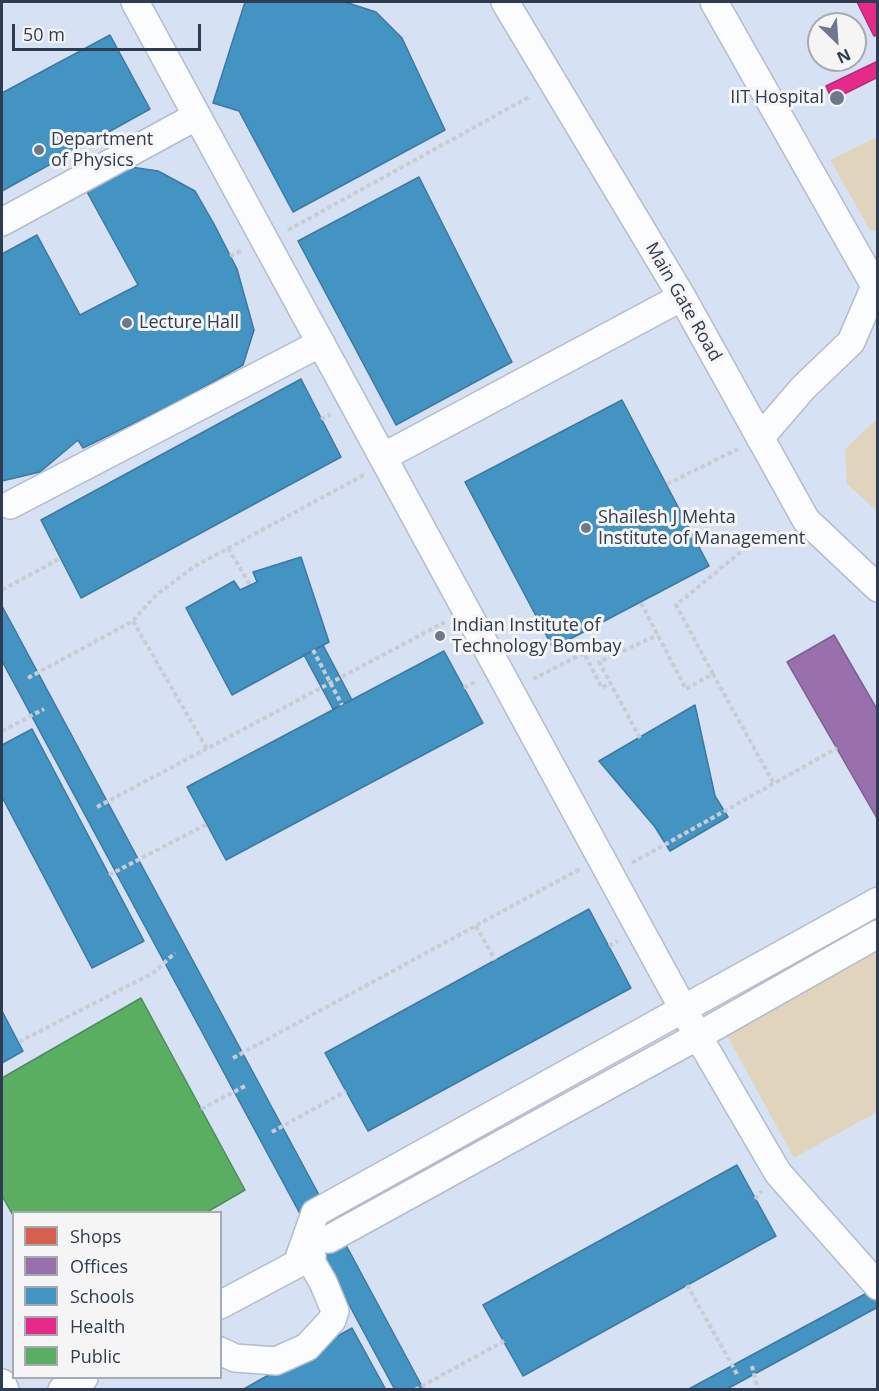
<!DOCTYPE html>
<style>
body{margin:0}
#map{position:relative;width:879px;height:1391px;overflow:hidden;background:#e4eaf6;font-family:"Open Sans",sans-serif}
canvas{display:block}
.frame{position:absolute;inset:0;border:3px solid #2f3b50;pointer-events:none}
.legend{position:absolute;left:12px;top:1211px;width:210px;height:168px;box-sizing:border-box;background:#f5f5f5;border:2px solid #a6abb3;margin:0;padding:8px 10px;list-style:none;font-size:18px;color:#2f3b50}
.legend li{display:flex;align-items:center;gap:12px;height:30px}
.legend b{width:30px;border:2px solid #a6abb3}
.north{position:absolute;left:807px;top:12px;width:60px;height:60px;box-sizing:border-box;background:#f5f5f5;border:2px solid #a6abb3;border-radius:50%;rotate:155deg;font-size:16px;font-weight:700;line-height:24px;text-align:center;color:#2f3b50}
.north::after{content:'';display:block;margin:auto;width:21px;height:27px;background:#6e788a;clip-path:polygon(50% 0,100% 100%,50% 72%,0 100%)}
.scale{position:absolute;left:12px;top:24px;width:189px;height:27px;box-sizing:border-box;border:3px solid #2f3b50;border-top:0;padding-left:8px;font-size:18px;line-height:21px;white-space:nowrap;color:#2f3b50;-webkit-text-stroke:4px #f5f5f5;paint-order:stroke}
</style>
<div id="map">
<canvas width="879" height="1391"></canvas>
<div class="frame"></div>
<ul class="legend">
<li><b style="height:16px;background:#d6604d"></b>Shops</li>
<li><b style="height:16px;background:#9970ab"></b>Offices</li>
<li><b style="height:16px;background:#4393c3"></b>Schools</li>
<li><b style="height:16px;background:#e7298a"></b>Health</li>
<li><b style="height:16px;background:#5aae61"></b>Public</li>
</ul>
<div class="north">N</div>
<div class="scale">50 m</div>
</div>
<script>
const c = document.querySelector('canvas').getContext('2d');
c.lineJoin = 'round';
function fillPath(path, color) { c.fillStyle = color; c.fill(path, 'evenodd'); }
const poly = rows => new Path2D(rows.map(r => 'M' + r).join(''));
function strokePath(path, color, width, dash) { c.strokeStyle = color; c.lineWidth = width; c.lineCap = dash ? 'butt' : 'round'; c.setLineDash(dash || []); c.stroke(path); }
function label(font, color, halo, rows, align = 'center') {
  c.font = font + ' "Open Sans",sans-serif'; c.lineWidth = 6; c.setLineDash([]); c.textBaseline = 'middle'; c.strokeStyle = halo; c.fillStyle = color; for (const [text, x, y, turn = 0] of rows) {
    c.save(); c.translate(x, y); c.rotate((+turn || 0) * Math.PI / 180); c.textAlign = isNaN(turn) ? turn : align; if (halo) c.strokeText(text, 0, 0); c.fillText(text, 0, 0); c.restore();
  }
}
const built = poly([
 [2,2,877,2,877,1389,2,1390],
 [819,24,855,24,855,60,819,60],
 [14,1212,220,1212,220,1378,14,1378]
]);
const green = poly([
 [877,137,877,232,870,230,830,160],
 [877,419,877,511,847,484,845,449],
 [877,945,877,1112,794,1158,724,1030]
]);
const shops = poly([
 [500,961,540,1033,451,1083,411,1011,500,961]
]);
const offices = poly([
 [834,635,878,711,878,820,787,662,834,635]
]);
const schools = poly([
 [245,2,345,2,376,12,402,38,445,130,293,212,239,111,213,103,245,2],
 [110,35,150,109,2,191,2,93,110,35],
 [124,166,158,171,195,191,214,224,237,269,254,330,243,365,179,401,83,448,78,440,40,472,2,481,2,254,37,235,80,315,138,285,86,190,124,166],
 [419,177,512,362,396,425,298,241,419,177],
 [301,379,341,457,81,598,41,520,301,379],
 [622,400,709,566,553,648,465,482,622,400],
 [301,557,329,642,232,695,186,608,234,581,240,590,257,582,253,572,301,557],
 [2,606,424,1390,395,1390,2,661,2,606],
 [323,645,352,700,333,709,304,655,323,645],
 [444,651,483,723,226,860,187,787,444,651],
 [695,705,715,796,728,817,670,851,655,827,599,761,695,705],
 [32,729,144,941,92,968,2,797,2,745,32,729],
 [589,909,631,988,368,1131,325,1053,589,909],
 [2,1011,23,1051,2,1063,2,1011],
 [737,1165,776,1236,523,1376,483,1305,737,1165],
 [878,1287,878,1307,725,1390,687,1390,878,1287],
 [352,1328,386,1390,242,1390,352,1328]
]);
const health = poly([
 [857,2,878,2,878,35,874,36,857,2],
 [878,61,878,77,832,100,826,86,878,61]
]);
const public = poly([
 [141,998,245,1190,207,1212,14,1212,14,1217,2,1196,2,1078,141,998]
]);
const path = poly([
 [288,230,531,96],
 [230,256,243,250],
 [321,419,331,414],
 [667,484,738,449],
 [228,548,250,585],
 [2,590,61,558],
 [641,603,686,689,713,674,774,784],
 [133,621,207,749],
 [313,650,342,705],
 [713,674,676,605,742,551,783,531],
 [28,678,133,621,155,596,195,566,364,475],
 [533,679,584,653,602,688,610,683],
 [464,688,477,681],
 [2,731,44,709],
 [640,738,599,662,658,635],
 [97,807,445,622],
 [632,863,837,748],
 [109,875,207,824],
 [476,926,495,960],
 [609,946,618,941],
 [19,1042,153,973,175,953],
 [233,1058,580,869],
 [201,1109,247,1085],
 [272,1132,346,1091],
 [755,1199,762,1191],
 [687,1285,737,1374],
 [752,1366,758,1390],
 [415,1390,504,1341]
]);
const minor = poly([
 [135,2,698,1036,778,1173,878,1286],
 [505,2,682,297,806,520,878,588],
 [714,2,875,286,851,342,803,388,760,438],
 [2,222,197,116],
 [383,457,682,297],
 [10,505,321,343],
 [329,1239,698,1036,878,934],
 [297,1264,315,1213,878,901],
 [220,1305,312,1256],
 [220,1351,235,1358,276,1361,307,1347,332,1320,335,1311,323,1282,309,1258],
 [2,1383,5,1390],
 [62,1390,84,1378]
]);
const markers = [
 [837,98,8,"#6e788a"],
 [39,150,6,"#6e788a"],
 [127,323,6,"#6e788a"],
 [586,528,6,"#6e788a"],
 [440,636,6,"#6e788a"]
];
const poiNames = [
 ["IIT Hospital",824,98,"right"],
 ["Department",51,140],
 ["of Physics",51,161],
 ["Lecture Hall",139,323],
 ["Shailesh J Mehta",598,518],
 ["Institute of Management",598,539],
 ["Indian Institute of",452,626],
 ["Technology Bombay",452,647]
];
const streetNames = [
 ["Main Gate Road",683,302,60]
];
fillPath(built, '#d7e1f4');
fillPath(green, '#e1d4bd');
fillPath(shops, '#d6604d');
strokePath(shops, '#a4554e', 1.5);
fillPath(offices, '#9970ab');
strokePath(offices, '#796090', 1.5);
fillPath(schools, '#4393c3');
strokePath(schools, '#3d79a0', 1.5);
fillPath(health, '#e7298a');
strokePath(health, '#b02e79', 1.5);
fillPath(public, '#5aae61');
strokePath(public, '#4d8c5c', 1.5);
strokePath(minor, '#b4bccb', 30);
strokePath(path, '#c9ccd2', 4, [4.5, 3]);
strokePath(minor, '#fbfcfe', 27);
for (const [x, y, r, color] of markers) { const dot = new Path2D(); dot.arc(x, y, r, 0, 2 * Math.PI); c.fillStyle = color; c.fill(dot); strokePath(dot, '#f5f5f5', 2); }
label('18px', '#2f3b50', '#f5f5f5', poiNames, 'left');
label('18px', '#2f3b50', '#f5f5f5', streetNames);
</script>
